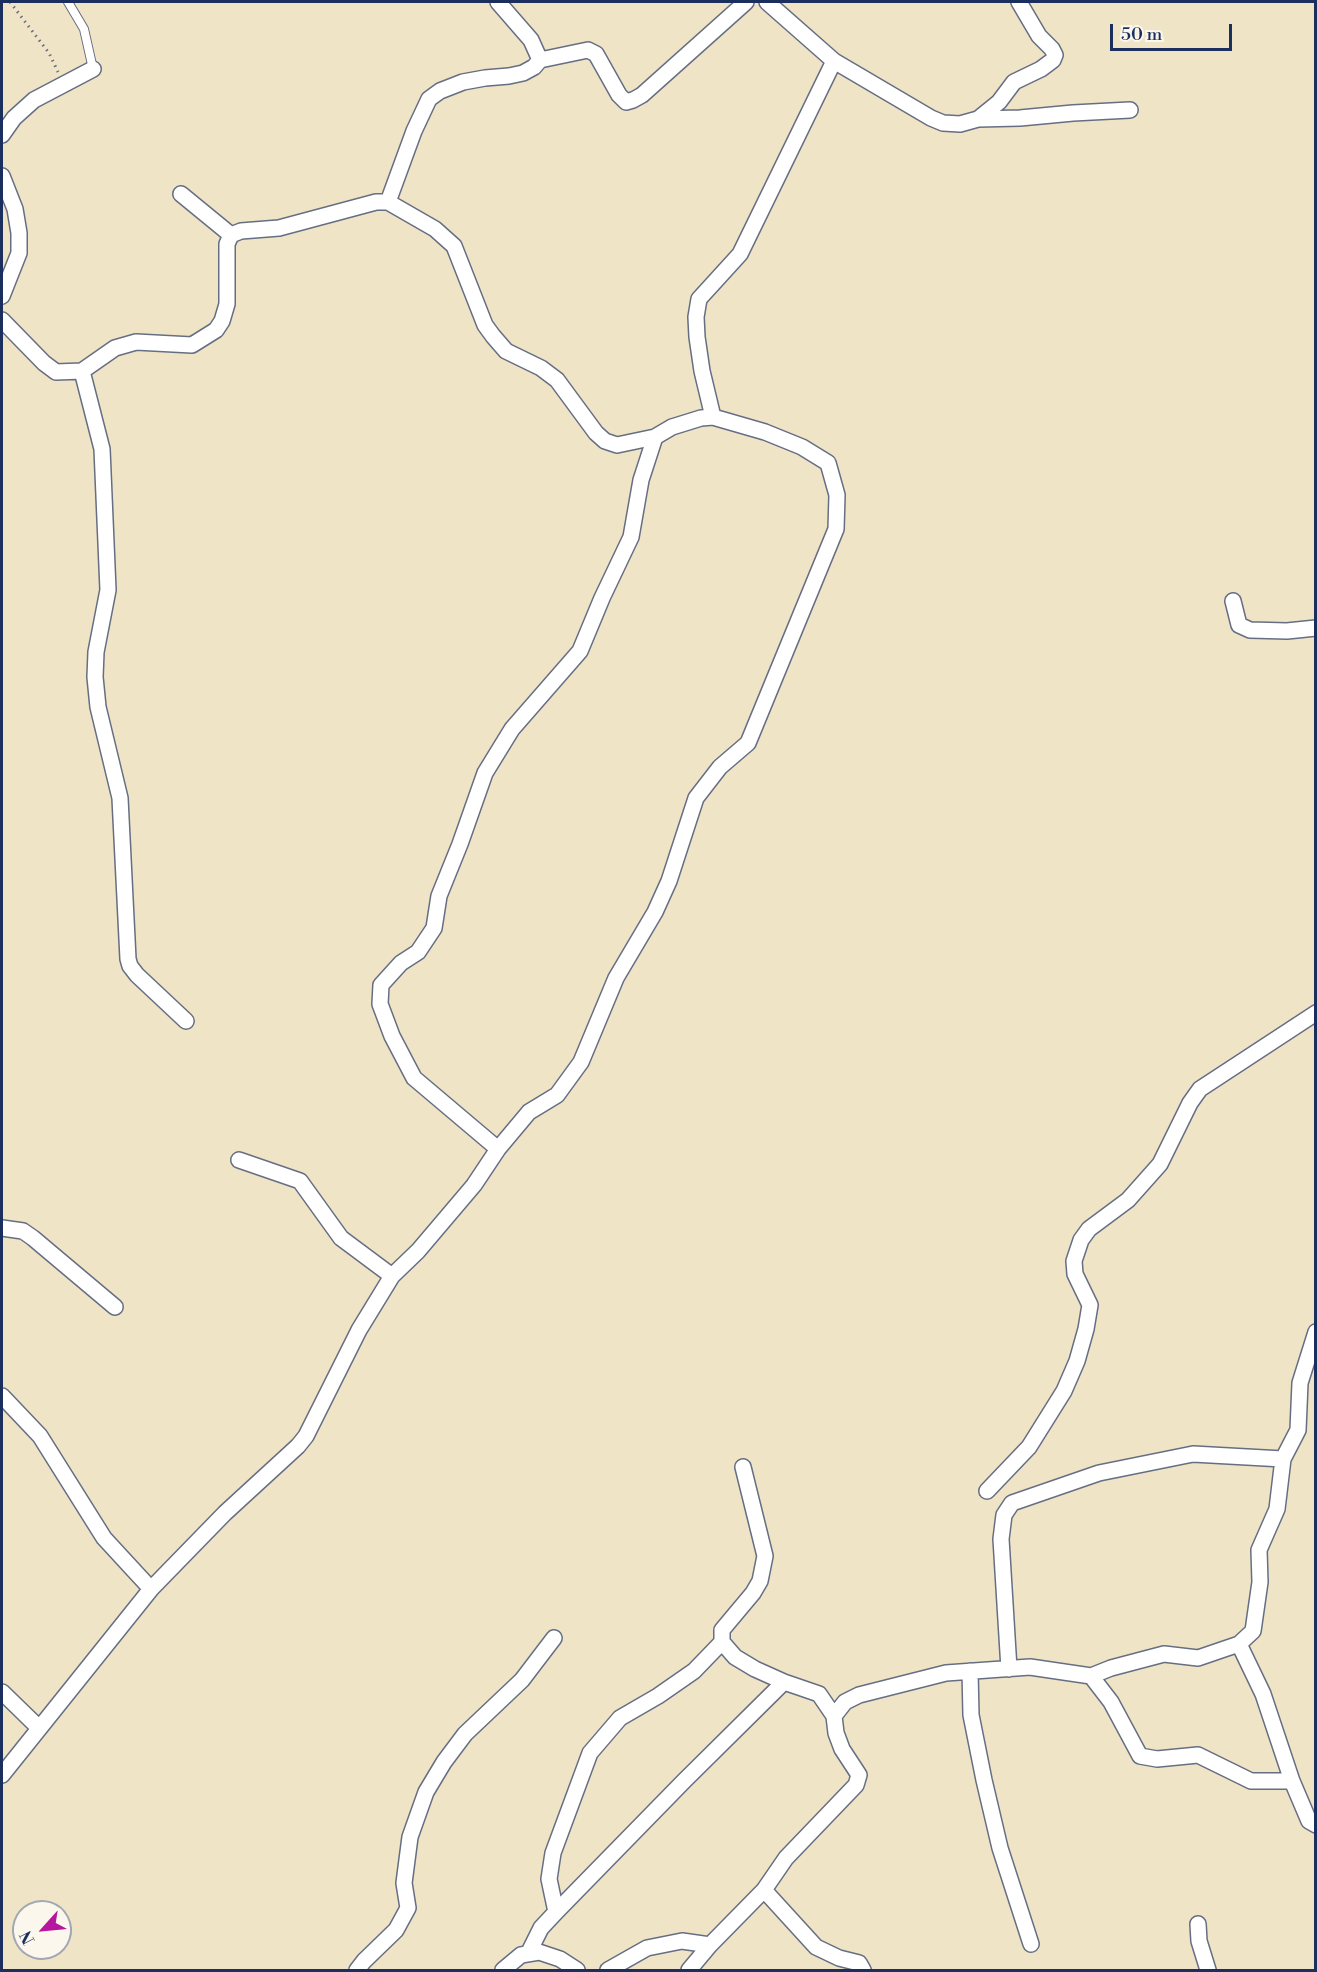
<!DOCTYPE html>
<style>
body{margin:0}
#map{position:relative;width:1317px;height:1972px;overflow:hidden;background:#f0e4c7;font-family:"Libre Bodoni",serif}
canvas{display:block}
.frame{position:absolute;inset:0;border:3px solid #1b2f5e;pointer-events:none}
.north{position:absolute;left:12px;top:1900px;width:60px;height:60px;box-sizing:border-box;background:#fbf7ec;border:2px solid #a1a7b3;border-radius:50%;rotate:243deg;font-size:16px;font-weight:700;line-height:24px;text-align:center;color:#1b2f5e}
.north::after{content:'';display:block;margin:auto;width:21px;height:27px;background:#b5179e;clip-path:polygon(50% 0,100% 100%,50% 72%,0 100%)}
.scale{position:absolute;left:1110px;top:24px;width:122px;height:27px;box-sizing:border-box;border:3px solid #1b2f5e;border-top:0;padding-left:8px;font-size:18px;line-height:21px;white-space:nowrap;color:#1b2f5e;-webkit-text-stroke:4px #fbf7ec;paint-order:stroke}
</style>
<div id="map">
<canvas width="1317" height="1972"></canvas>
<div class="frame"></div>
<div class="north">N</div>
<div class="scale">50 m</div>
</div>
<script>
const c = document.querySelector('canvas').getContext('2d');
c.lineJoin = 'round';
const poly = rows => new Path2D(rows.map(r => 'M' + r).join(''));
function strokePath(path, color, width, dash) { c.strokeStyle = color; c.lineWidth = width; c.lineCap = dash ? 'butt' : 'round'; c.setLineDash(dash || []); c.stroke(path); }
const path = poly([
 [10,2,49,53,58,72]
]);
const lane = poly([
 [68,2,84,29,93,69]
]);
const street = poly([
 [498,2,531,40,540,60],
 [767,2,834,61,931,118,943,123,960,124,978,119,1020,118,1073,113,1130,110],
 [978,119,999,102,1014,82,1041,69,1053,60,1055,55,1052,49,1039,36,1019,2],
 [2,135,14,118,34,100,93,69],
 [2,176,15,209,19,233,19,253,2,296],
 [181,194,231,235],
 [388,202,414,131,429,99,440,91,463,82,485,78,509,76,523,73,534,67,540,60,588,50,596,54,619,95,626,102,633,100,642,95,746,2],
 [2,320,44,363,56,372,82,371,115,348,136,342,192,345,216,330,222,321,227,304,227,244,231,235,241,231,279,228,376,202,388,202,435,229,454,246,485,325,493,336,506,351,541,368,557,380,596,433,605,441,617,445,655,437,672,427,701,418,713,417,765,432,802,447,828,463,837,495,836,529,748,743,720,767,696,798,669,881,655,912,616,978,581,1062,557,1095,529,1112,498,1149,474,1185,418,1251,392,1276,341,1238,300,1181,239,1160],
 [82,371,102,449,108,590,96,652,95,677,98,707,120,798,128,959,130,966,137,975,186,1021],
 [713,417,702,371,697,337,696,317,699,299,740,254,834,61],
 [1233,601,1239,625,1250,630,1287,631,1316,628],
 [498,1149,414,1078,392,1036,380,1004,381,985,401,963,418,952,434,928,439,896,460,844,485,773,512,729,580,651,602,598,631,537,641,480,655,437],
 [2,1228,23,1231,33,1238,115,1307],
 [2,1396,40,1436,104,1538,151,1589],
 [743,1467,765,1556,760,1581,753,1593,722,1630,722,1642,735,1657,755,1669,784,1682,819,1694,834,1716],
 [987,1491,1029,1447,1064,1391,1077,1361,1086,1329,1090,1305,1075,1274,1074,1261,1081,1240,1089,1229,1128,1200,1160,1164,1190,1103,1200,1089,1316,1013],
 [1239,1644,1263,1694,1292,1781,1309,1821,1316,1825],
 [1009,1669,1001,1539,1004,1515,1012,1503,1099,1473,1193,1454,1283,1459],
 [970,1671,971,1715,984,1780,1000,1848,1031,1944],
 [1091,1676,1111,1702,1140,1756,1157,1759,1198,1755,1251,1781,1292,1781],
 [2,1692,38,1727],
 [2,1775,151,1589,225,1513,298,1446,306,1436,359,1330,392,1276],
 [764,1890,816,1947,839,1958,859,1963,863,1970],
 [556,1912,549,1879,553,1853,590,1753,620,1718,658,1696,694,1671,722,1642],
 [1198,1924,1199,1941,1208,1970],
 [529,1952,541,1928,556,1912,684,1781,784,1682],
 [357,1970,364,1961,396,1930,408,1908,404,1883,410,1837,426,1792,444,1762,465,1734,522,1680,554,1638],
 [503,1970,521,1955,539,1952,560,1959,577,1970],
 [608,1970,647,1948,682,1941,710,1945],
 [689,1970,710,1945,764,1890,786,1858,856,1785,859,1775,842,1749,836,1733,834,1716,845,1702,859,1695,946,1673,1030,1667,1091,1676,1111,1668,1164,1654,1198,1658,1239,1644,1253,1631,1260,1582,1259,1550,1277,1509,1283,1459,1298,1430,1300,1383,1316,1332]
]);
strokePath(lane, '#666e83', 10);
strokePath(street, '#666e83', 18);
strokePath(path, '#666e83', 3, [1.5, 4.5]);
strokePath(lane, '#fff', 8);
strokePath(street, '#fff', 15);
</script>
